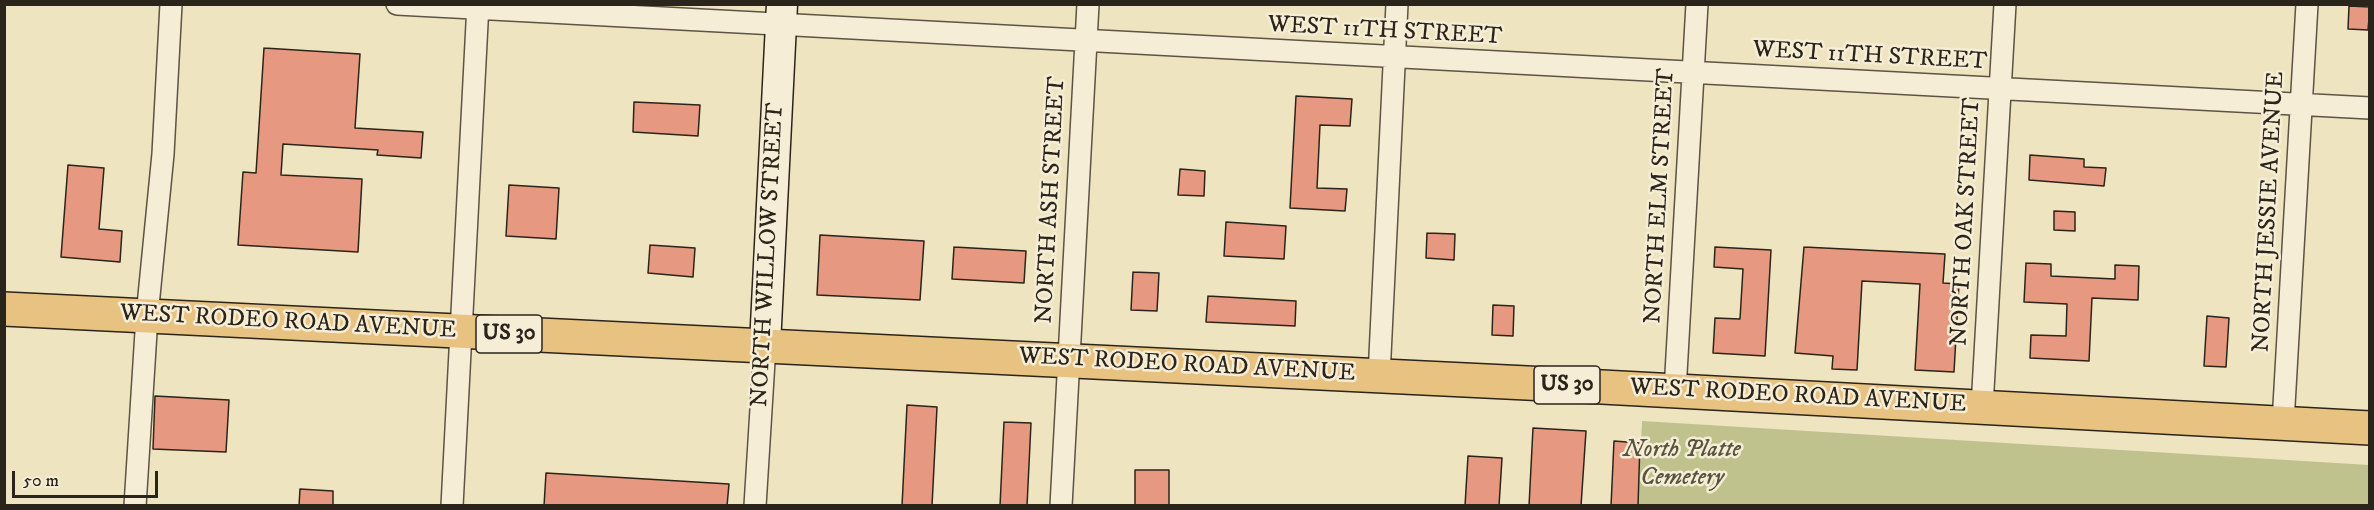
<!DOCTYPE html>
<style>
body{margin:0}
#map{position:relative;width:2374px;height:510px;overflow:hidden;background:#efe4c0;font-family:"IM FELL DW Pica",serif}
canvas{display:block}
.frame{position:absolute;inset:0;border:6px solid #2b241a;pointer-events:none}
.scale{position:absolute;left:12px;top:471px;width:146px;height:27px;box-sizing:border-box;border:3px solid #2b241a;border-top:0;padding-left:8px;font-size:18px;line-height:21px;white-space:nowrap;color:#2b241a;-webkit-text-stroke:4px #f5edd6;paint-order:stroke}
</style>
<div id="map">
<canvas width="2374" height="510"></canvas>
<div class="frame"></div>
<div class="scale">50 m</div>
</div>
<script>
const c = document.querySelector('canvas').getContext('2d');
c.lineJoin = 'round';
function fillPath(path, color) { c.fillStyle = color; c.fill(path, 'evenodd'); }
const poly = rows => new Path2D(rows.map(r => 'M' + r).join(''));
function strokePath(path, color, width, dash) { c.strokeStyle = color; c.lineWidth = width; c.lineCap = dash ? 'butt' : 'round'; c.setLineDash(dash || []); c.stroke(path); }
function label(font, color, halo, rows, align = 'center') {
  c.font = font + ' "IM FELL DW Pica",serif'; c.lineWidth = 5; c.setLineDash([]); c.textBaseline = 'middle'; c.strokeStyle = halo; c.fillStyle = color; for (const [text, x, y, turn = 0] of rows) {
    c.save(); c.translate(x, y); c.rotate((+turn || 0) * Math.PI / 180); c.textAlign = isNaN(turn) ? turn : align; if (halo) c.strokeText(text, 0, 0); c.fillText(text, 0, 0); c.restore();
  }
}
const green = poly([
 [1642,421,2369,465,2369,505,1638,506]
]);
const building = poly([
 [2349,6,2370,7,2368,30,2348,29,2349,6],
 [264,48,360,54,355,128,423,132,421,158,377,155,378,150,283,144,281,175,362,179,358,252,238,245,243,172,256,173,264,48],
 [1296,96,1352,99,1350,126,1320,125,1317,188,1347,189,1345,211,1290,208,1296,96],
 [634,102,700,105,698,136,633,132,634,102],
 [2030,155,2084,159,2084,167,2106,168,2104,186,2029,180,2030,155],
 [68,165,104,168,99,229,122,231,120,262,61,257,68,165],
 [1180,169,1205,171,1204,196,1178,195,1180,169],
 [509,185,559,188,556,239,506,236,509,185],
 [2054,211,2075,212,2075,231,2054,230,2054,211],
 [1226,222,1286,226,1284,259,1224,256,1226,222],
 [1427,233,1455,234,1454,260,1426,258,1427,233],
 [820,235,924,241,920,300,817,295,820,235],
 [650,245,695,248,693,277,648,273,650,245],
 [954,247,1026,251,1024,283,952,279,954,247],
 [1715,247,1771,250,1765,356,1713,353,1715,318,1740,319,1743,269,1714,267,1715,247],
 [1804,247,1945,254,1943,283,1959,284,1954,372,1915,370,1920,284,1862,281,1857,370,1832,369,1833,356,1795,353,1804,247],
 [2026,263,2051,264,2051,276,2115,279,2115,265,2139,266,2138,300,2092,298,2089,361,2030,358,2031,335,2066,336,2067,304,2024,302,2026,263],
 [1133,272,1159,273,1157,311,1131,310,1133,272],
 [1208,296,1296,301,1295,326,1206,322,1208,296],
 [1493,305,1514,306,1513,336,1492,335,1493,305],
 [2207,316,2229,318,2226,367,2204,366,2207,316],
 [155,396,229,400,226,452,153,449,155,396],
 [907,405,937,407,932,506,902,506,907,405],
 [1004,422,1031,423,1027,506,1000,506,1004,422],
 [1533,428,1586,431,1581,506,1529,506,1533,428],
 [1614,441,1640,443,1638,506,1611,506,1614,441],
 [1468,456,1502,458,1499,506,1465,506,1468,456],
 [1135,470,1169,470,1169,506,1135,506,1135,470],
 [546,473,729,484,727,506,544,506,546,473],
 [300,489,333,491,333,506,299,506,300,489]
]);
const minor = poly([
 [397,4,2370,108],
 [1379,376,1397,4],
 [1675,391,1697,4],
 [1982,407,2005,4],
 [2283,423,2307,4],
 [135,506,147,316,163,154,171,4],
 [452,506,478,4],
 [755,506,765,345],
 [1061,506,1088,4]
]);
const secondary = poly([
 [765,345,782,4]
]);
const primary = poly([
 [4,309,1527,383,2370,428]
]);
const shields = [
 [509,334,66],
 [1567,385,66]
];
const shieldNames = [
 ["US 30",509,334],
 ["US 30",1567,385]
];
const streetNames = [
 ["WEST 11TH STREET",1385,32,3],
 ["WEST 11TH STREET",1870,57,3],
 ["NORTH ELM STREET",1661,196,-87],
 ["NORTH ASH STREET",1052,200,-87],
 ["NORTH JESSIE AVENUE",2270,212,-87],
 ["NORTH OAK STREET",1967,222,-87],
 ["NORTH WILLOW STREET",769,255,-87],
 ["WEST RODEO ROAD AVENUE",288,323,3],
 ["WEST RODEO ROAD AVENUE",1187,366,3],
 ["WEST RODEO ROAD AVENUE",1798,397,3]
];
const parkNames = [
 ["North Platte",1682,451],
 ["Cemetery",1682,479]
];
fillPath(green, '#c0c28d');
fillPath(building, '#e69980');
strokePath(building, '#2b241a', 1.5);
strokePath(minor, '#5c5444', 24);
strokePath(secondary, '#2b241a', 33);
strokePath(primary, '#2b241a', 36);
strokePath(minor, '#f5edd6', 21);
strokePath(secondary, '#f5edd6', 30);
strokePath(primary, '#e8c280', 33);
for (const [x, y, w] of shields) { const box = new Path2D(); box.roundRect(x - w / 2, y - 19, w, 38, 4.5); c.fillStyle = '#f5edd6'; c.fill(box); strokePath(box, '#2b241a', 1.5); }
label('bold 22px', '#2b241a', null, shieldNames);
label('24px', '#2b241a', '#f5edd6', streetNames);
label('italic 24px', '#58533c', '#f5edd6', parkNames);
</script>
